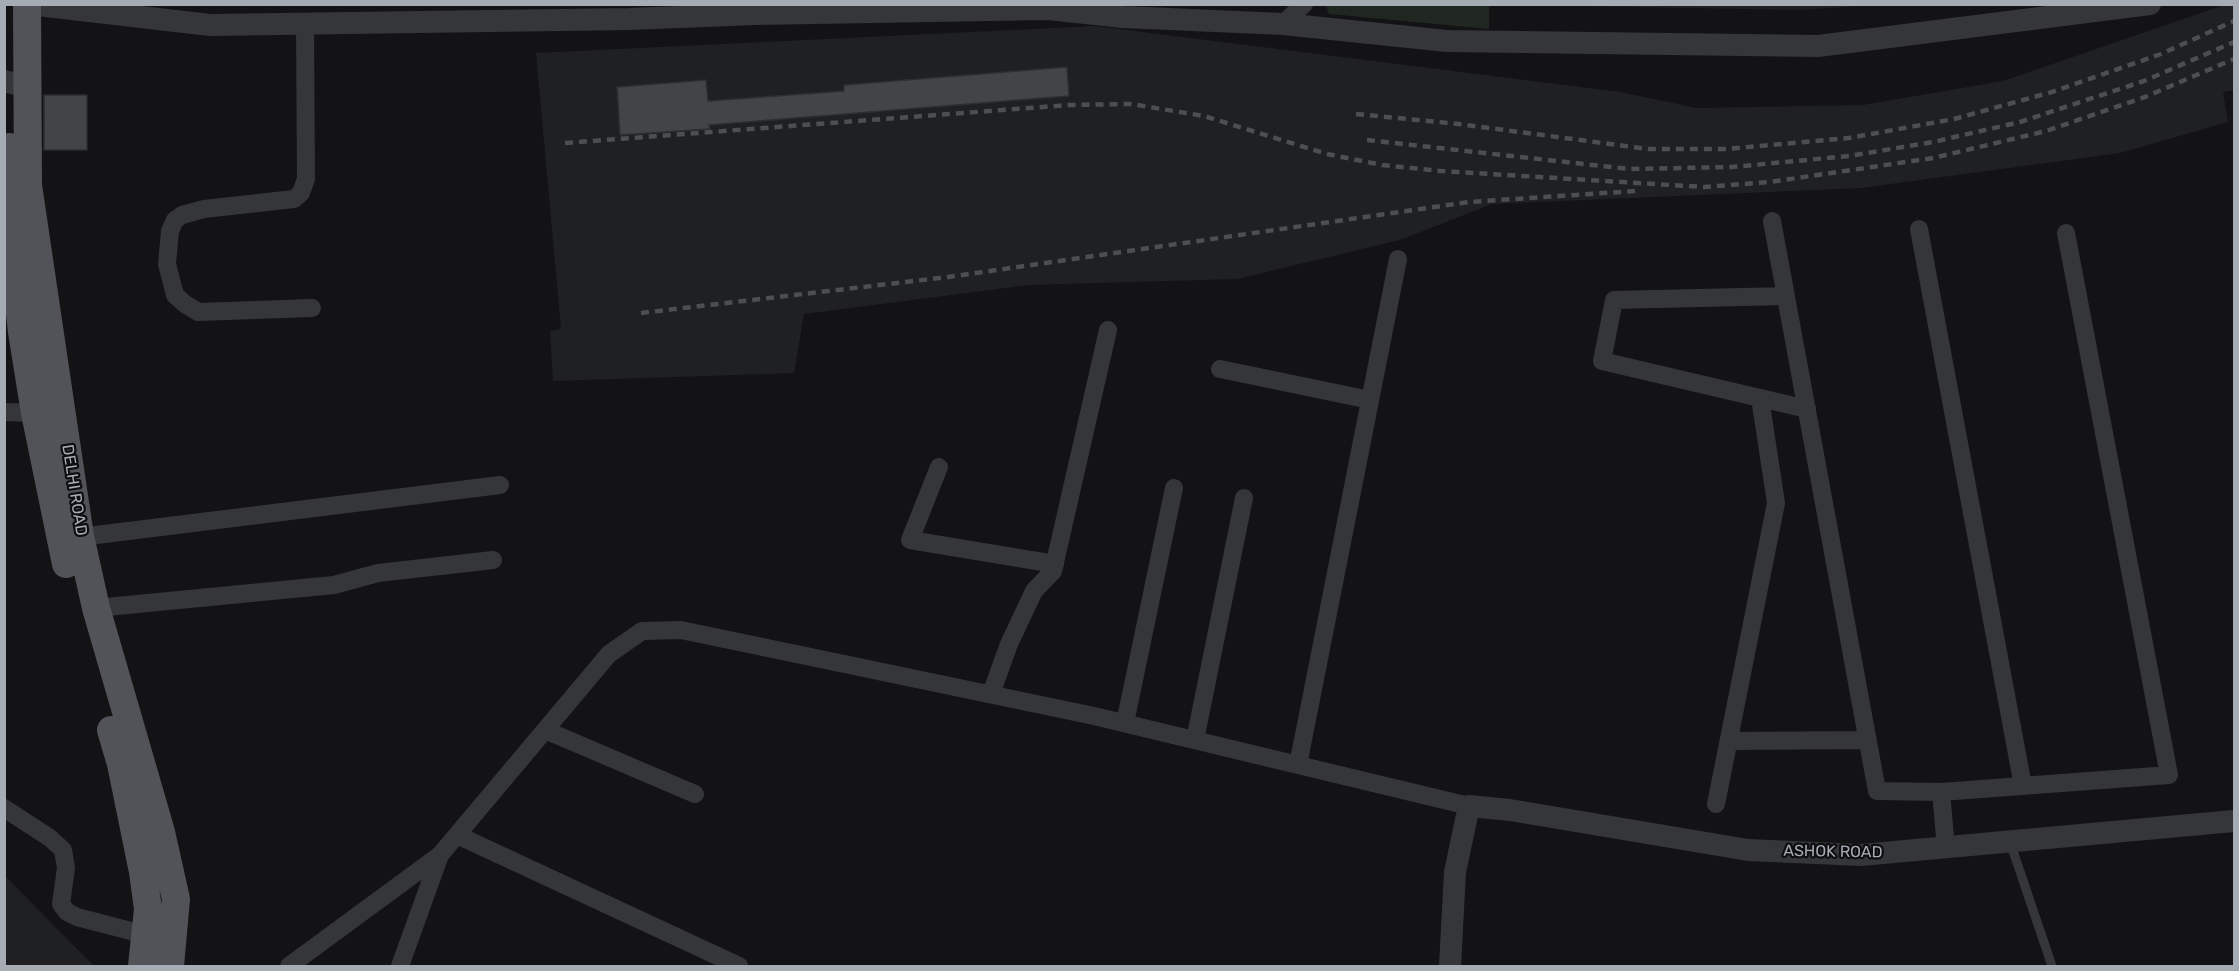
<!DOCTYPE html>
<style>
body{margin:0}
#map{position:relative;width:2239px;height:971px;overflow:hidden;background:#131315;font-family:Rubik,sans-serif}
canvas{display:block}
.frame{position:absolute;inset:0;border:6px solid #a6acb4;pointer-events:none}
</style>
<div id="map">
<canvas width="2239" height="971"></canvas>
<div class="frame"></div>
</div>
<script>
const c = document.querySelector('canvas').getContext('2d');
c.lineJoin = 'round';
function fillPath(path, color) { c.fillStyle = color; c.fill(path, 'evenodd'); }
const poly = rows => new Path2D(rows.map(r => 'M' + r).join(''));
function strokePath(path, color, width, dash) { c.strokeStyle = color; c.lineWidth = width; c.lineCap = dash ? 'butt' : 'round'; c.setLineDash(dash || []); c.stroke(path); }
function label(font, color, halo, rows, align = 'center') {
  c.font = font + ' Rubik,sans-serif'; c.lineWidth = 4.5; c.setLineDash([]); c.textBaseline = 'middle'; c.strokeStyle = halo; c.fillStyle = color; for (const [text, x, y, turn = 0] of rows) {
    c.save(); c.translate(x, y); c.rotate((+turn || 0) * Math.PI / 180); c.textAlign = isNaN(turn) ? turn : align; if (halo) c.strokeText(text, 0, 0); c.fillText(text, 0, 0); c.restore();
  }
}
const built = poly([
 [1521,5,1871,4,1871,5,1803,10],
 [2224,5,2234,5,2234,90,2223,92,2228,122,2120,153,1861,188,1492,204,1400,240,1237,279,1029,285,804,314,794,373,553,381,550,331,561,329,536,53,1095,26,1620,92,1697,108,1863,105,2003,81],
 [4,876,5,876,94,966,5,966]
]);
const green = poly([
 [1326,5,1489,5,1489,29,1329,14]
]);
const building = poly([
 [1067,67,1069,96,709,125,710,129,620,135,617,87,706,80,708,101,844,91,844,85,1067,67],
 [44,95,87,95,87,150,44,150,44,95]
]);
const service = poly([
 [2010,842,2052,966]
]);
const minor = poly([
 [305,24,306,179,301,193,294,199,204,209,182,215,175,220,170,231,167,264,175,295,185,304,198,312,312,308],
 [1283,24,1304,4],
 [1772,221,1877,791,1941,792,2169,775,2066,233],
 [1919,229,2023,786],
 [1786,296,1614,300,1602,361,1807,409],
 [1220,369,1370,400],
 [4,412,35,413],
 [939,467,910,540,1055,564],
 [72,538,500,485],
 [96,608,334,585,378,573,493,560],
 [991,694,1009,644,1034,591,1053,571,1108,330],
 [1125,723,1174,488],
 [545,730,695,794],
 [1195,740,1244,498],
 [1729,741,1868,740],
 [1298,765,1398,259],
 [1941,792,1946,848],
 [1716,804,1776,503,1760,398],
 [4,808,50,838,63,850,66,868,61,904,67,912,77,917,146,935],
 [457,835,739,966],
 [289,966,440,855,609,654,642,631,681,630,1094,716,1469,806],
 [400,966,440,855]
]);
const tertiary = poly([
 [29,4,210,25,630,19,755,14,1048,9,1123,17,1283,24,1447,41,1818,46,2150,4],
 [4,81,28,87],
 [1450,966,1455,872,1469,806,1510,810,1748,850,1861,855,2234,821]
]);
const primary = poly([
 [27,4,28,185,60,402,80,536,96,608,161,832,176,899,170,966],
 [9,147,8,206,22,332,35,413,66,564],
 [111,730,121,764,143,872,148,909,142,966]
]);
const rail = poly([
 [1356,114,1459,124,1648,149,1727,149,1849,138,1954,119,2052,92,2161,54,2234,21],
 [1367,140,1629,169,1732,167,1849,156,1933,142,2020,122,2144,81,2234,42],
 [565,143,1069,105,1131,104,1204,116,1327,154,1382,165,1441,171,1704,187,1770,182,1933,158,2046,131,2145,97,2234,59],
 [641,313,948,277,1469,202,1635,191]
]);
const streetNames = [
 ["DELHI ROAD",74,490,81],
 ["ASHOK ROAD",1833,852,1]
];
fillPath(built, '#1f2022');
fillPath(green, '#202720');
fillPath(building, '#424448');
strokePath(building, '#2d2e31', 1.5);
strokePath(service, '#343639', 9);
strokePath(minor, '#343639', 18);
strokePath(tertiary, '#343639', 22);
strokePath(primary, '#515358', 28);
strokePath(rail, '#4c4e52', 4.5, [8, 6]);
label('16px', '#a6acb4', '#0e0e10', streetNames);
</script>
